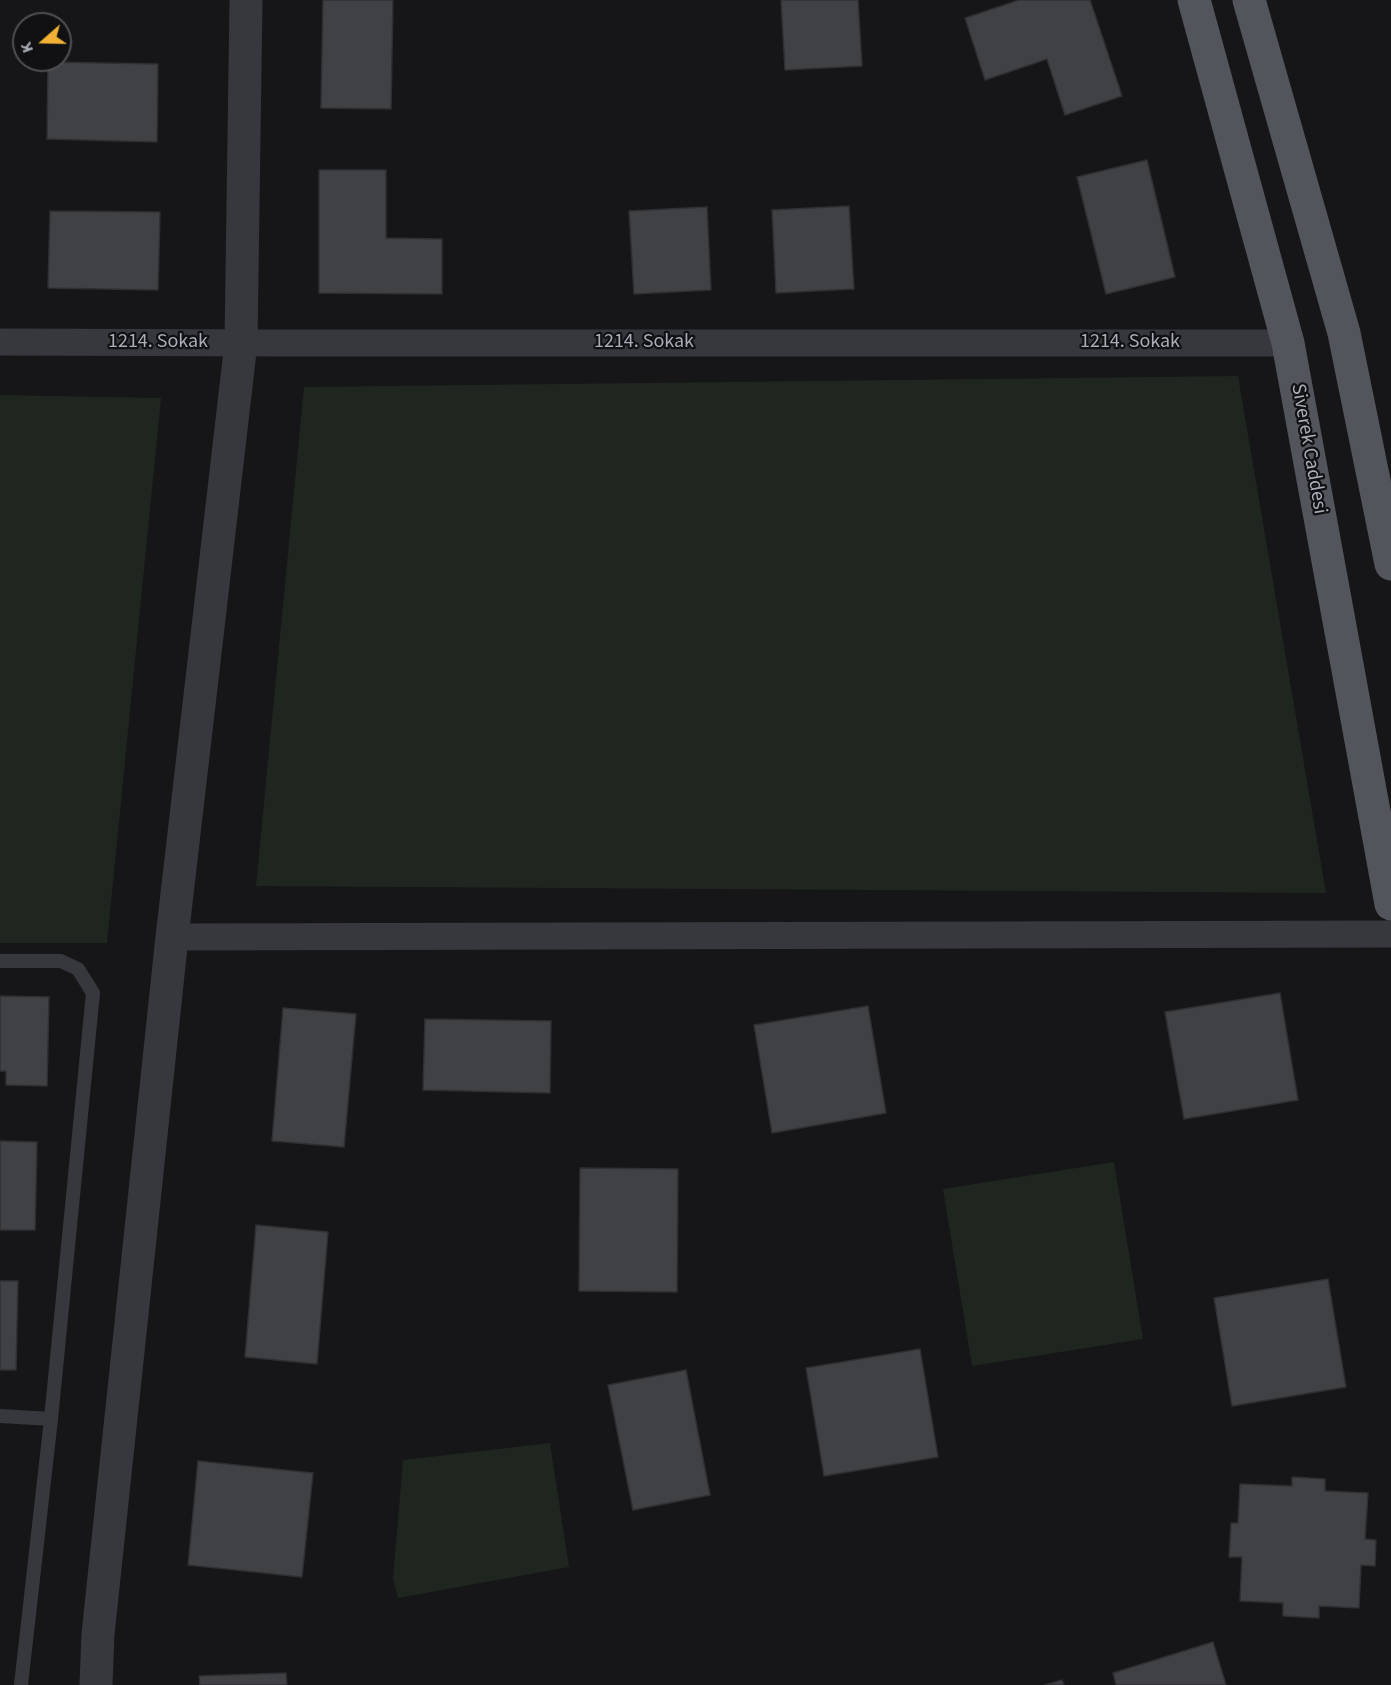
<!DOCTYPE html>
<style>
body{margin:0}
#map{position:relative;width:1391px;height:1685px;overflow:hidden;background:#161618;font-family:"Source Sans 3",sans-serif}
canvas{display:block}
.north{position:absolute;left:12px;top:12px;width:60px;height:60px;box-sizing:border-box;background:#111113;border:2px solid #4d4f55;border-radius:50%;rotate:250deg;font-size:16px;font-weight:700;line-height:24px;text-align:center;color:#a8adb8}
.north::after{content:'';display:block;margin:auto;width:21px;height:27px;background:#f2b134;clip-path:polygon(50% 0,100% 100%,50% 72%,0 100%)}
</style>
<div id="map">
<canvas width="1391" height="1685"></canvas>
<div class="north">K</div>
</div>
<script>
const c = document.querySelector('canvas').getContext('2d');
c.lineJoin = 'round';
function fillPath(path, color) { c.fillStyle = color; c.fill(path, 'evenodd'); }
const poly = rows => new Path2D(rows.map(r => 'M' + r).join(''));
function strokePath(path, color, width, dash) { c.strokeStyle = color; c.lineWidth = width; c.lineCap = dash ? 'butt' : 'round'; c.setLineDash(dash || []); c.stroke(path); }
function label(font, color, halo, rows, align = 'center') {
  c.font = font + ' "Source Sans 3",sans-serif'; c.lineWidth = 4.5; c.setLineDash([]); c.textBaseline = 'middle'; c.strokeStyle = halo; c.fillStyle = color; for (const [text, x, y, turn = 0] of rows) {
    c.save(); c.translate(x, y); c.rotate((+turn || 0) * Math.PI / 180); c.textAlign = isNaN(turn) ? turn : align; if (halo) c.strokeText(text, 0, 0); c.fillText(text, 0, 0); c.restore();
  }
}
const green = poly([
 [1238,376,1326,893,256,886,304,387],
 [0,395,161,398,107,943,0,943],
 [1114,1162,1143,1339,972,1366,943,1189],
 [550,1443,569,1567,398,1598,393,1579,403,1460]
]);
const building = poly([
 [323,0,393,0,391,109,321,108,323,0],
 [781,0,858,0,862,66,785,70,781,0],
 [1019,0,1090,0,1122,96,1065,115,1047,59,985,80,965,18,1019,0],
 [48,62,158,64,157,142,47,139,48,62],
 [1147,160,1175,277,1106,294,1077,177,1147,160],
 [319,170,386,170,386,238,442,239,442,294,319,293,319,170],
 [849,206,854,289,776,293,772,210,849,206],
 [707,207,711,290,634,294,629,211,707,207],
 [50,211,160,212,158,290,48,288,50,211],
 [1280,993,1298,1100,1184,1119,1165,1012,1280,993],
 [0,996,49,997,47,1086,6,1085,6,1071,0,1071,0,996],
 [868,1006,886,1113,772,1133,754,1025,868,1006],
 [283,1008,356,1014,344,1147,272,1141,283,1008],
 [425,1019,551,1021,550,1093,423,1090,425,1019],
 [0,1141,37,1142,35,1230,0,1230,0,1141],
 [580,1168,678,1169,677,1292,579,1291,580,1168],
 [256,1225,328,1232,317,1364,245,1357,256,1225],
 [1328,1279,1346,1387,1232,1406,1214,1298,1328,1279],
 [0,1281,18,1281,16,1370,0,1370,0,1281],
 [920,1349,938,1457,824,1476,806,1368,920,1349],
 [686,1370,710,1495,633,1510,608,1385,686,1370],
 [198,1461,313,1473,302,1577,188,1565,198,1461],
 [1292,1477,1325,1479,1325,1491,1368,1493,1365,1539,1376,1540,1375,1566,1361,1565,1359,1608,1319,1606,1319,1618,1283,1616,1283,1603,1240,1601,1242,1557,1229,1557,1231,1523,1238,1523,1240,1484,1292,1486,1292,1477],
 [1213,1642,1226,1685,1116,1685,1113,1673,1213,1642],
 [286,1673,287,1685,200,1685,199,1676,286,1673],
 [1062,1680,1064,1685,1045,1685,1062,1680]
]);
const service = poly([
 [0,961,61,961,78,969,93,993,51,1419,0,1416],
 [21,1685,51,1419]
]);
const minor = poly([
 [0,342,275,343,1288,343],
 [172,937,1391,934]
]);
const tertiary = poly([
 [96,1685,98,1634,172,937,241,343,246,0]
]);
const primary = poly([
 [1194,0,1288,343,1391,904],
 [1249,0,1344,333,1391,564]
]);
const streetNames = [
 ["1214. Sokak",158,343],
 ["1214. Sokak",644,343],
 ["1214. Sokak",1130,343],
 ["Siverek Caddesi",1308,449,80]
];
fillPath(green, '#1e261f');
fillPath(building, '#404145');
strokePath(building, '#303034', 1.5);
strokePath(service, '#37383d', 14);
strokePath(minor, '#37383d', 27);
strokePath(tertiary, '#37383d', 33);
strokePath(primary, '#53555c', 33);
label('20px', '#a8adb8', '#111113', streetNames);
</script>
